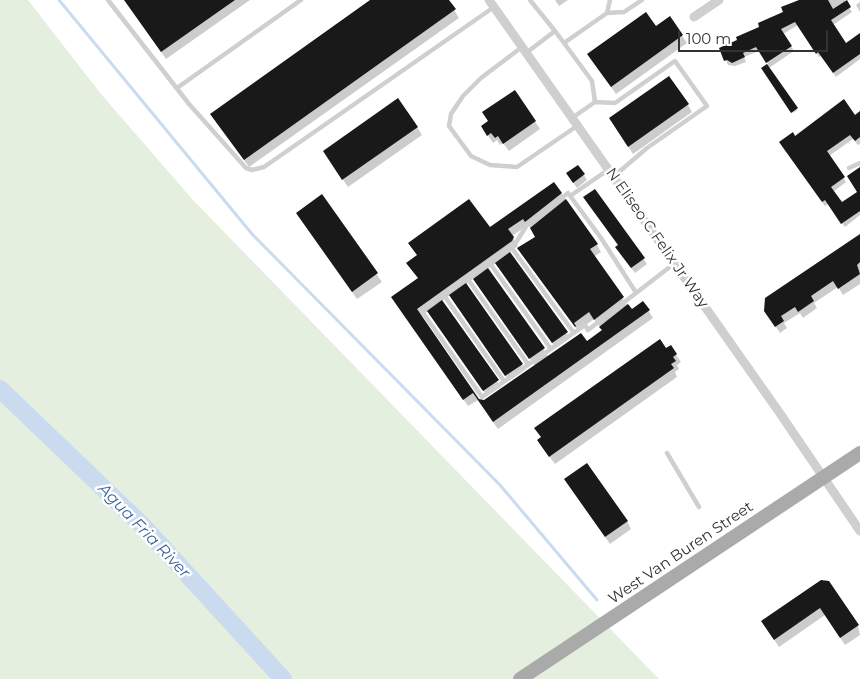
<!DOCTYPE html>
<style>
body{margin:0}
#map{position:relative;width:860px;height:679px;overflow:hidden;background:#fff;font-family:Montserrat,sans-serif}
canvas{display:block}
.scale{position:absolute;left:678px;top:30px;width:150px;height:22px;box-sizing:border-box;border:2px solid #323232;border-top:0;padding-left:6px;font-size:15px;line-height:18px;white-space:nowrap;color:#323232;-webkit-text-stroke:4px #fff;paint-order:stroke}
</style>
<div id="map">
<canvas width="860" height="679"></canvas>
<div class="scale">100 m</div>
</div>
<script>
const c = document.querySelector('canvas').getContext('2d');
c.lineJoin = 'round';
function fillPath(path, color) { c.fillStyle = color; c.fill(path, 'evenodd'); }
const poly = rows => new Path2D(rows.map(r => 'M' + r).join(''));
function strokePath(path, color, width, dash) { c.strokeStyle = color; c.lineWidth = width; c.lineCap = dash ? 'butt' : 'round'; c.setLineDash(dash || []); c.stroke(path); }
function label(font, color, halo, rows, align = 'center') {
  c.font = font + ' Montserrat,sans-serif'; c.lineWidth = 5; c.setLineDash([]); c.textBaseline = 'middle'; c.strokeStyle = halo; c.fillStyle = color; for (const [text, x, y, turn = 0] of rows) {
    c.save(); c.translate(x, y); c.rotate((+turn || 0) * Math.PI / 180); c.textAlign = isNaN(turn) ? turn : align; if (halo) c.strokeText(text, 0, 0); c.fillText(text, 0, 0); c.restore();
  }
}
const green = poly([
 [0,0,28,0,101,94,193,200,659,679,0,679]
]);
const shadow = poly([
 [125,0,250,0,166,59],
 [372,0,448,0,459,18,249,167,216,122],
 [555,0,568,0,559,6],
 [801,0,845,0,852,12,833,25,846,44,860,34,860,59,836,77,821,56,819,57,798,25,783,34,794,51,769,68,797,110,793,113,762,68,768,64,759,51,744,57,746,62,735,66,728,65,720,48,739,41],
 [860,2,860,12,856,5],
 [670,18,687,43,616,94,593,62,656,28],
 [515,91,540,129,509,151,503,143,500,145,497,140,493,143,487,134,489,122],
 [688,105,692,112,633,154,615,126],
 [860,113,860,144,858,145,853,139,829,156,846,182,833,192,842,204,859,192,860,169,860,215,845,227,828,204,825,206,783,147,795,137],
 [417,127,422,135,348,187,329,159],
 [578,166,587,180,577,188,571,179],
 [595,191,647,264,635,273,620,253,619,246,588,203],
 [561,193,597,245,601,252,594,257,628,306,632,310,643,302,653,318,498,429,478,400,485,402,535,366,474,278,465,285,525,370,509,381,450,295,442,301,501,387,487,396,428,311,421,316,478,400,468,406,397,305,419,279,412,270],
 [528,225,537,237,518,248,523,256,578,331,594,319,603,331,587,342,549,357,487,269,496,263,556,348,570,338,509,253,518,246,512,236],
 [322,196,382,282,357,299,297,214],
 [860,236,860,284,843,295,838,287,814,303,817,308,803,318,800,313,784,323,787,328,780,333,770,318],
 [670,346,681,362,677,365,679,369,675,372,677,377,555,464,543,448],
 [570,487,627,521,631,529,610,544],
 [828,583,858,626,860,635,845,645,825,615,779,647,767,629]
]);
const stream = poly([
 [59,0,252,234,500,485,597,600]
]);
const river = poly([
 [0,389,144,527,283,679]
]);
const building = poly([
 [124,0,235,0,161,52],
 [370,0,449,0,456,9,244,160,210,114],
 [799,0,828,0,833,9,847,0,851,7,831,20,846,43,860,33,860,54,833,73,818,52,816,54,795,22,781,29,792,46,766,63,756,47,743,53,745,57,732,63,727,60,724,61,719,48,737,40,736,37,759,27,758,23,783,12,781,7],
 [646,12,656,26,670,16,683,35,611,87,587,54],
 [767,64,798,108,791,113,761,68],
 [669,76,689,104,628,147,609,118],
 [515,90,536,121,503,144,498,136,495,138,491,133,487,136,481,126,488,121,482,112],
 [398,98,418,127,342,180,323,151],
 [844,99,855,115,860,111,860,137,855,141,850,135,827,151,845,177,831,187,842,202,857,192,847,176,860,167,860,211,841,224,825,200,822,202,779,142,793,132,795,136],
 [578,165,585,174,573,183,566,173],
 [554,182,562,193,525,222,523,219,508,229,514,237,512,241,417,309,479,399,484,400,581,333,587,341,602,330,599,327,628,304,632,309,643,301,650,310,493,422,473,393,463,400,391,297,418,278,406,263,417,255,408,243,469,199,490,227],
 [595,189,645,258,631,268,615,247,618,245,583,197],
 [322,194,378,273,352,292,296,213],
 [566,199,598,244,590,249,624,297,594,320,589,312,574,323,576,326,575,327,517,248,535,237,530,228],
 [860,234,860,262,857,265,860,274,838,289,833,281,811,296,814,301,798,312,795,307,781,316,784,321,775,327,764,311,765,298],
 [510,252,568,332,552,343,495,263],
 [488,268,545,348,529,359,473,279],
 [466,283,523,364,505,376,449,295],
 [442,300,499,380,483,391,427,311],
 [660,339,666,348,671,345,677,354,673,357,676,361,671,364,674,368,549,457,537,440,541,437,534,428],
 [587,463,628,521,605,537,564,479],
 [821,580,829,581,859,625,840,638,820,608,774,640,761,621]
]);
const service = poly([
 [108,0,189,104,246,168,252,170,264,167,494,7],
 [530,0,555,31],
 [607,13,610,0],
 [522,47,481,78,463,96,451,114,449,126,471,156,490,165,517,167,577,126],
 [526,53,555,31,564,43],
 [177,88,301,0],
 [595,102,592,81,564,43,607,13,624,12,642,0],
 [572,118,595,102,615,103,675,61,707,106,647,148,613,177],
 [849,168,860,163],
 [570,196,608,170],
 [511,247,574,333],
 [489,262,551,349],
 [467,278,528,364],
 [635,291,601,238,568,193,527,225,515,244,421,310,482,397,585,325,588,330,675,263],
 [443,294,504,381],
 [667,453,699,507]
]);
const minor = poly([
 [489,0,779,412,860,531],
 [694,17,719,0]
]);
const primary = poly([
 [520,679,860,453]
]);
const streetNames = [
 ["N Eliseo C Felix Jr Way",657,238,55],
 ["West Van Buren Street",681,553,-34]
];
const waterNames = [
 ["Agua Fria River",144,531,46]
];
fillPath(green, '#e5efdf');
fillPath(shadow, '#0003');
strokePath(stream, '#cbdbef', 3);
strokePath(river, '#cbdbef', 18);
fillPath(building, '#191919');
strokePath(service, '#cfcfcf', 4.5);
strokePath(minor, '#cfcfcf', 9);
strokePath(primary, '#aaa', 14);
label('15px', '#323232', '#fff', streetNames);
label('italic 16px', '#39649a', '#fff', waterNames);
</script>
